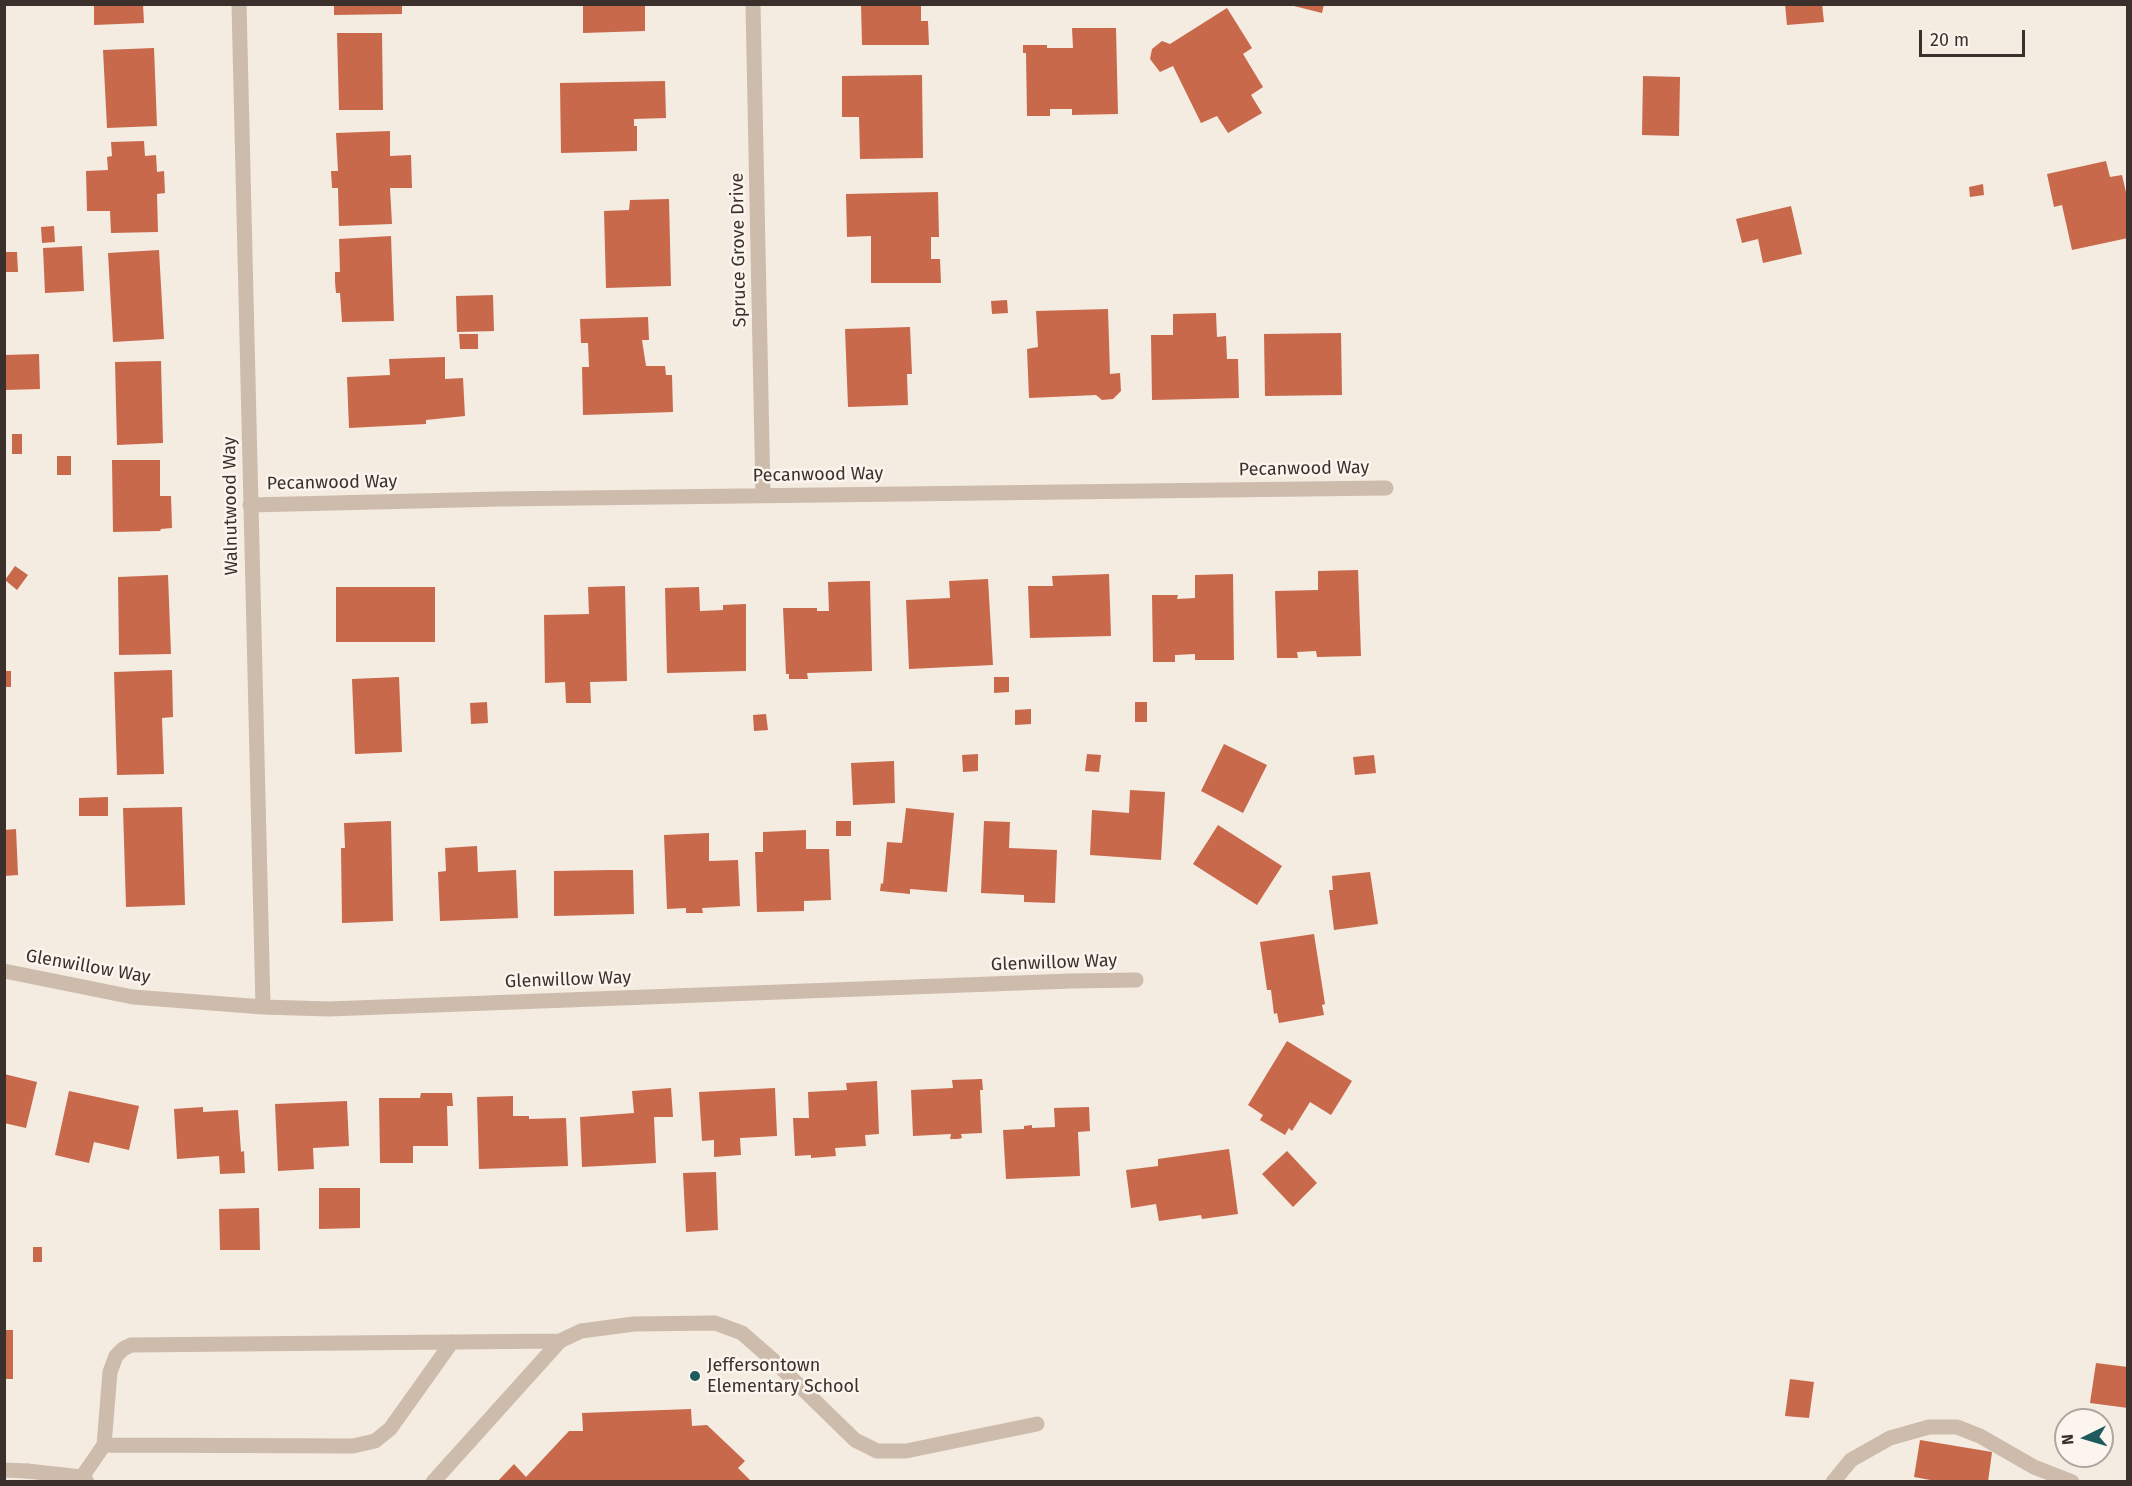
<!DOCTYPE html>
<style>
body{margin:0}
#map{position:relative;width:2132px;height:1486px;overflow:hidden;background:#f4ebe1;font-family:"Fira Sans",sans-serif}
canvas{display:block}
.frame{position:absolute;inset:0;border:6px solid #3b302b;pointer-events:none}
.north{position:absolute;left:2054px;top:1408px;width:60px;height:60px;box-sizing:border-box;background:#fbf5ee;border:2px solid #aea6a0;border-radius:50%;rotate:265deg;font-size:16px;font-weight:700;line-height:24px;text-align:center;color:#3b302b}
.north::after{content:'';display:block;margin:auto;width:21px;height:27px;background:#1f5a5e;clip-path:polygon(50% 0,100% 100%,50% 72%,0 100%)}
.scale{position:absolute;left:1919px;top:30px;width:106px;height:27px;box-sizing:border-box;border:3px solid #3b302b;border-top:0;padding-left:8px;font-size:18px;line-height:21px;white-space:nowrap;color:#3b302b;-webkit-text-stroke:4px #fbf5ee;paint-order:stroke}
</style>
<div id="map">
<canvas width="2132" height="1486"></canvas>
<div class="frame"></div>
<div class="north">N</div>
<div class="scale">20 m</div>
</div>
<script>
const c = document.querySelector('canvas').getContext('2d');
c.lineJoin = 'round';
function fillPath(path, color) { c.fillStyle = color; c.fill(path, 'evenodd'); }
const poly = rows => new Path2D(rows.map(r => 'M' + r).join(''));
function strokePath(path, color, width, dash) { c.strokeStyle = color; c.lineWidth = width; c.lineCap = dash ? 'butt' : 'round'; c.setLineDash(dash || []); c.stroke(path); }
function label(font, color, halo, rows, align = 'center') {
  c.font = font + ' "Fira Sans",sans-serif'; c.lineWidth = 5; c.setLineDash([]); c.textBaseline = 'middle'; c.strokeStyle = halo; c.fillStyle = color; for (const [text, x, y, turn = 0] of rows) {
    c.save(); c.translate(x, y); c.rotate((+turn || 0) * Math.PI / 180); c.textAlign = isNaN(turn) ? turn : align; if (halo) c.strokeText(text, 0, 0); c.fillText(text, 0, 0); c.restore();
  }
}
const building = poly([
 [94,4,143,4,144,23,94,25],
 [334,4,402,4,402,14,334,15],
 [583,4,645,4,645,31,583,33],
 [861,4,921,4,921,21,928,21,929,45,862,45],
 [1286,4,1324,4,1322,13],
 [1785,4,1822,4,1824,22,1787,25],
 [1227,8,1252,48,1243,54,1263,87,1251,95,1262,113,1228,133,1217,116,1201,123,1173,66,1160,72,1150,59,1152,49,1162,41,1170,44],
 [1072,28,1116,28,1118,114,1072,115,1072,109,1050,109,1050,116,1027,116,1026,53,1023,53,1023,45,1047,45,1047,48,1073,48],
 [337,33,382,33,383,110,339,110],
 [154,48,157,126,107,128,103,50],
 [922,75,923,158,860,159,859,117,842,117,842,76],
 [1643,76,1680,77,1679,136,1642,135],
 [665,81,666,118,634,119,634,126,637,126,637,151,561,153,560,83],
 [390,131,390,156,411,155,412,188,390,188,392,224,339,226,338,188,332,188,331,171,338,171,336,133],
 [144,141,145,156,156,155,157,172,164,171,165,193,157,194,158,232,111,233,110,211,87,211,86,171,108,170,107,157,112,156,111,142],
 [2106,161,2110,177,2122,175,2128,201,2128,238,2072,250,2062,205,2054,207,2047,174],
 [1983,184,1984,195,1970,197,1969,187],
 [938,192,939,237,931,237,931,259,940,259,941,283,871,283,871,236,847,237,846,194],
 [669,199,671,286,606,288,604,211,629,210,630,200],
 [1791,206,1802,254,1763,263,1758,239,1742,243,1736,219],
 [54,226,55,242,42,243,41,227],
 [391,236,394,321,342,322,340,293,336,293,335,282,335,272,340,272,339,239],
 [82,246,84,291,45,293,43,248],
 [159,250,164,339,113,342,108,253],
 [4,252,17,252,18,272,4,272],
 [493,295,494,331,457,332,456,296],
 [1007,300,1008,313,992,314,991,301],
 [1108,309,1110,374,1120,373,1121,391,1113,399,1102,400,1096,395,1029,398,1027,349,1038,347,1036,311],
 [1216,313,1217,337,1226,336,1227,359,1238,359,1239,398,1152,400,1151,335,1173,335,1173,314],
 [648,317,649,340,642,340,646,366,665,366,666,375,672,375,673,412,583,415,582,367,589,367,588,343,581,343,580,319],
 [910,327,912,374,907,374,908,405,848,407,845,329],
 [1341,333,1342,395,1265,396,1264,334],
 [459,334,478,334,478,349,460,349],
 [39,354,40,389,4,390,4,355],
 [445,357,445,379,463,378,465,416,426,420,426,424,349,428,347,377,390,375,389,359],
 [161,361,163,443,117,445,115,362],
 [12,434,22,434,22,454,12,454],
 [57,456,71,456,71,475,57,475],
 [112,460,160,460,160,496,171,496,172,528,161,529,160,531,113,532],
 [15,566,28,575,17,590,5,580],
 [1358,570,1361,656,1317,657,1316,651,1297,652,1298,658,1277,658,1275,591,1318,590,1318,571],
 [1109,574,1111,636,1030,638,1028,586,1053,586,1052,576],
 [1233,574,1234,660,1195,660,1195,654,1175,655,1175,662,1153,662,1152,595,1178,595,1177,599,1195,598,1195,575],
 [168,575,171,654,119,655,118,577],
 [988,579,993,665,909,669,906,600,950,598,949,581],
 [863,581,870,581,872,671,807,673,808,679,789,679,789,674,786,674,783,608,817,608,817,611,829,611,828,582],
 [625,586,627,681,590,682,591,703,566,703,565,682,545,683,544,615,589,614,588,587],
 [336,587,435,587,435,642,336,642],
 [699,587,700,611,723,610,723,605,746,604,746,671,667,673,665,588],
 [172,670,173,717,162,718,164,774,117,775,114,672],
 [4,671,11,671,11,687,4,687],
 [399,677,402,752,355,754,352,679],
 [994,677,1009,677,1009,692,994,693],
 [487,702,488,723,471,724,470,703],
 [1135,702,1147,702,1147,722,1135,722],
 [1031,709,1031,724,1015,725,1015,710],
 [766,714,768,730,754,731,753,715],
 [1224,744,1267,765,1243,813,1201,791],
 [978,754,978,771,963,772,962,755],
 [1087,754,1101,755,1099,772,1085,771],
 [1374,755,1376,773,1355,775,1353,757],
 [894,761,895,803,853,805,851,763],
 [1130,790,1165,792,1161,860,1090,855,1092,810,1129,813],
 [108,797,108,816,79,816,79,798],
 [182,807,185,905,126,907,123,808],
 [906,808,954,813,947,892,910,889,910,894,880,891,881,883,883,884,887,842,902,843],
 [391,821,393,921,342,923,341,848,345,848,344,823],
 [836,821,851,821,851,836,836,836],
 [984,821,1010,822,1009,848,1057,850,1055,903,1024,902,1024,895,981,893],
 [1218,825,1282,866,1257,905,1193,864],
 [16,829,18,875,4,876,4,830],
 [806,830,806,849,829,849,831,900,804,901,804,911,757,912,755,852,763,852,763,832],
 [709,833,709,861,738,860,740,906,702,908,703,913,686,913,686,908,667,909,664,835],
 [477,846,478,872,516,870,518,918,440,921,438,872,446,871,445,848],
 [610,870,633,870,634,914,554,916,554,871],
 [1370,872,1378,924,1334,930,1329,890,1333,890,1332,876],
 [1314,934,1325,1004,1322,1005,1324,1015,1279,1023,1277,1013,1274,1014,1271,990,1267,990,1260,942],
 [1287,1041,1352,1081,1331,1115,1310,1102,1292,1131,1289,1128,1285,1135,1260,1120,1263,1115,1248,1105],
 [4,1074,37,1082,26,1128,4,1123],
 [982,1079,983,1090,980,1090,982,1133,961,1134,962,1138,958,1139,950,1139,951,1134,913,1136,911,1090,953,1088,952,1080],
 [877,1081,879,1134,865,1135,866,1146,835,1148,836,1156,811,1158,811,1155,795,1156,793,1118,809,1118,808,1092,847,1090,846,1083],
 [671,1088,673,1117,654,1117,656,1163,582,1167,580,1117,634,1113,632,1091],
 [775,1088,777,1136,740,1138,741,1155,714,1157,714,1140,702,1141,699,1092],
 [69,1091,139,1106,129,1150,94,1142,89,1163,55,1155],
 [421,1093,452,1093,453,1106,447,1106,448,1146,413,1146,413,1163,380,1163,379,1098,420,1098],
 [513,1096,513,1116,529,1116,529,1119,566,1118,568,1166,479,1169,477,1097],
 [347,1101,349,1146,313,1148,314,1169,278,1171,275,1104],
 [203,1107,203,1112,238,1110,241,1152,244,1151,245,1173,220,1174,219,1156,177,1159,174,1109],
 [1089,1107,1090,1131,1078,1132,1080,1176,1006,1179,1003,1130,1024,1129,1024,1126,1032,1125,1032,1128,1055,1127,1054,1108],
 [1229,1149,1238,1214,1202,1219,1201,1215,1159,1221,1156,1204,1131,1208,1126,1170,1158,1166,1158,1159],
 [1287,1151,1317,1183,1293,1207,1262,1174],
 [716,1172,718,1230,686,1232,683,1173],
 [319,1188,360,1188,360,1228,319,1229],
 [259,1208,260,1250,220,1250,219,1209],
 [33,1247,42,1247,42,1262,33,1262],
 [4,1330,13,1330,13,1379,4,1379],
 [2096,1363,2128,1367,2128,1408,2090,1403],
 [1790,1379,1814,1382,1809,1418,1785,1416],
 [691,1409,692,1426,707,1425,745,1461,738,1468,752,1482,497,1482,514,1464,526,1477,569,1431,583,1431,582,1413],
 [1920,1440,1992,1452,1988,1482,1941,1482,1914,1477]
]);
const lane = poly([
 [104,1445,353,1446,375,1441,390,1429,452,1342],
 [27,1471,82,1477,87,1482],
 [82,1477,104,1445,110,1372,116,1356,123,1349,131,1345,560,1341],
 [433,1482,560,1341,581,1331,634,1324,715,1323,742,1333,774,1361,855,1440,877,1451,906,1451,1037,1424],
 [1833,1482,1851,1460,1890,1438,1929,1427,1957,1427,1980,1436,2034,1467,2072,1482]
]);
const street = poly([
 [239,4,263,1007],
 [753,4,763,495],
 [250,505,500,499,1386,488],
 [4,971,133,997,263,1007,329,1009,1071,981,1136,980],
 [4,1470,27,1471]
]);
const markers = [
 [695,1376,6,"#1f5a5e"]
];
const streetNames = [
 ["Spruce Grove Drive",739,250,-91],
 ["Pecanwood Way",1304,469,-1],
 ["Pecanwood Way",818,475,-1],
 ["Pecanwood Way",332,483,-1],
 ["Walnutwood Way",231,506,-91],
 ["Glenwillow Way",1054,963,-2],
 ["Glenwillow Way",88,967,10],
 ["Glenwillow Way",568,980,-2]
];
const poiNames = [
 ["Jeffersontown",707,1366],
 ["Elementary School",707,1387]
];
fillPath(building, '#c8694b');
strokePath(lane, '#cdbbac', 15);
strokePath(street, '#cdbbac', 15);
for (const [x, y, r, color] of markers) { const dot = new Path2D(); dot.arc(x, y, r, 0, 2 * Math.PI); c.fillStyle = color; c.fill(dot); strokePath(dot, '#fbf5ee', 2); }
label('18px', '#3b302b', '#fbf5ee', streetNames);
label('18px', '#3b302b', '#fbf5ee', poiNames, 'left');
</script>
